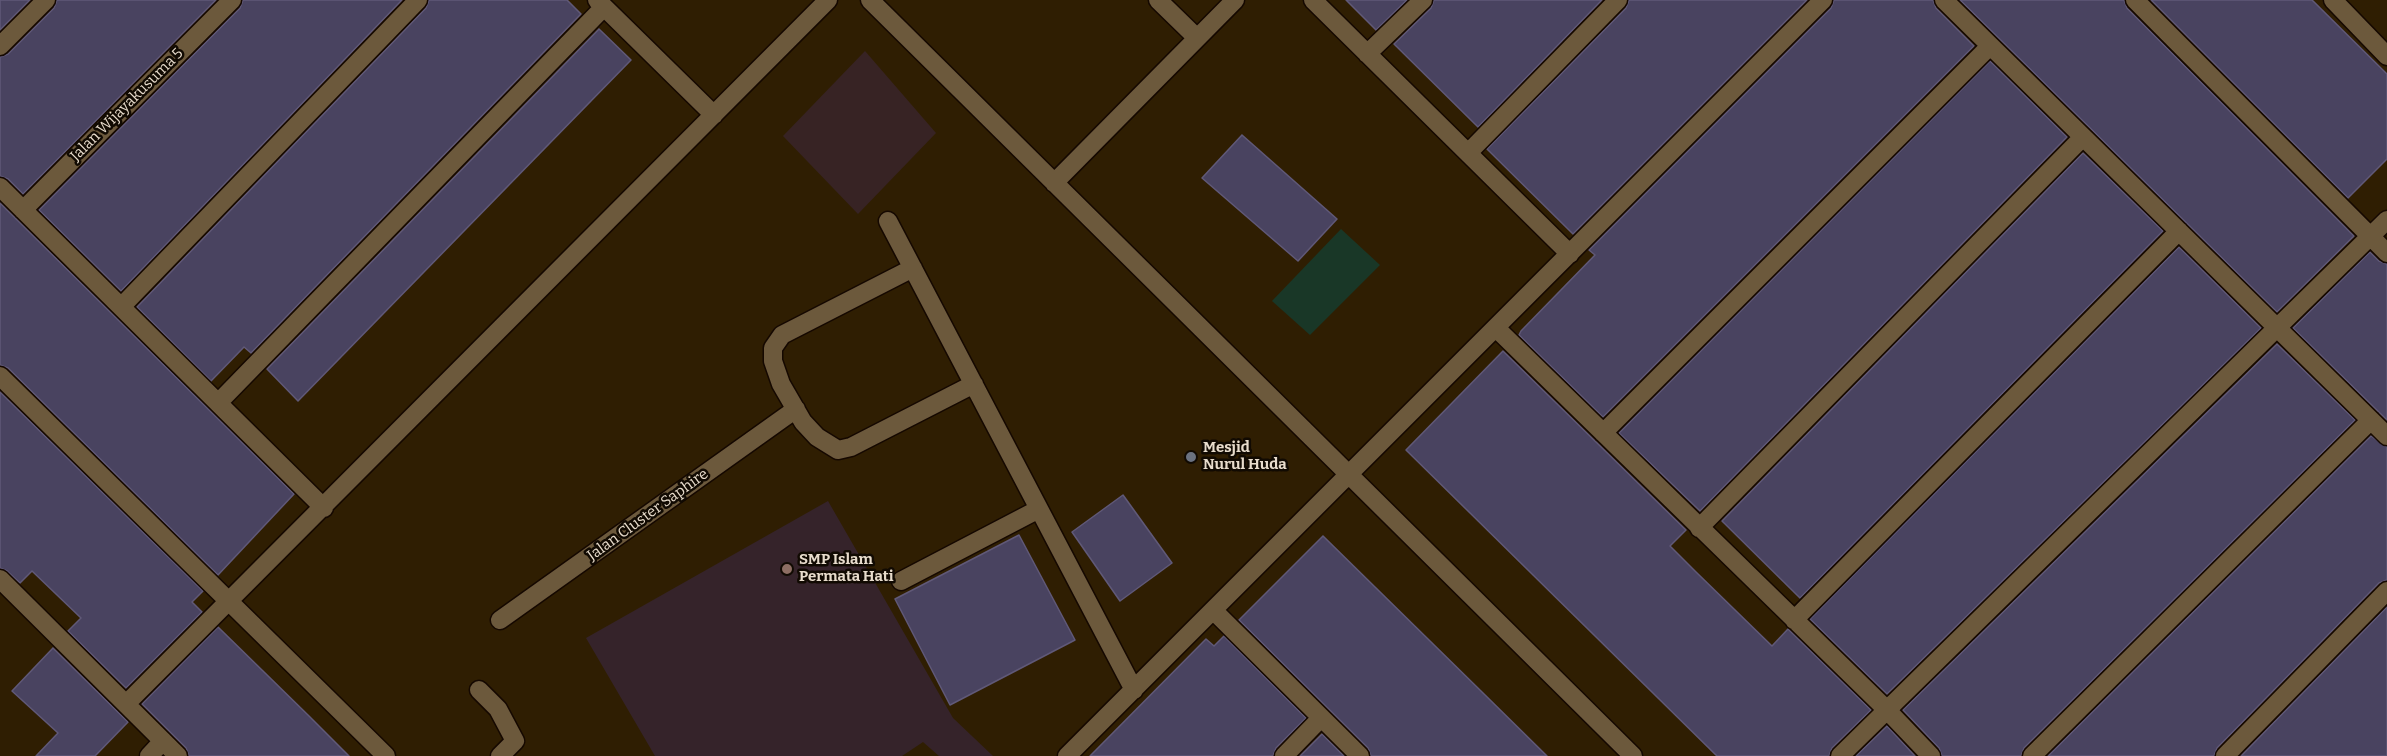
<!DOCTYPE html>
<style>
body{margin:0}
canvas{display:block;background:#2f1e02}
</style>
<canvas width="2387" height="756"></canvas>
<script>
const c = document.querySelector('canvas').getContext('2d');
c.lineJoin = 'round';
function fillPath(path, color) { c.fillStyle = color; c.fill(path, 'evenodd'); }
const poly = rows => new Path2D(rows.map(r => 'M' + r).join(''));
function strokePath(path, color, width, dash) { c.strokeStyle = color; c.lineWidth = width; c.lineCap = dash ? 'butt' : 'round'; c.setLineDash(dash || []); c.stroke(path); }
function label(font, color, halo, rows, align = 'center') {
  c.font = font + ' Bitter,serif'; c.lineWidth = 5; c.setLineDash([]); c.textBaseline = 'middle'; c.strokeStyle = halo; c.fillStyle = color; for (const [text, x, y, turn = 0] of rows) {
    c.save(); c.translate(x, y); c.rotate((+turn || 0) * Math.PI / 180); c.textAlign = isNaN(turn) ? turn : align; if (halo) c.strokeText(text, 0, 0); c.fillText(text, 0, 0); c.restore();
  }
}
const education = poly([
 [828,501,953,718,993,756,939,756,923,742,902,756,655,756,586,638]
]);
const medical = poly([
 [865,51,936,133,858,214,783,136]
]);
const green = poly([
 [1341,229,1380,265,1310,335,1272,301]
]);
const building = poly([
 [0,0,30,0,0,30,0,0],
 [57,0,216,0,23,194,8,179,0,176,0,57,8,54,54,8,57,0],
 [243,0,402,0,121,291,39,210,240,8,243,0],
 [429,0,567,0,581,14,251,353,244,347,211,381,137,307,426,8,429,0],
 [1346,0,1407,0,1376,30,1346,0],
 [1434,0,1602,0,1478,127,1394,44,1431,8,1434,0],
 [1629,0,1807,0,1573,234,1487,149,1626,8,1629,0],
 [1834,0,1933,0,1936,8,1974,46,1603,417,1519,335,1521,331,1595,255,1589,250,1831,8,1834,0],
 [1960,0,2124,0,2127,8,2354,236,2277,312,1960,0],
 [2151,0,2312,0,2387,74,2387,159,2348,198,2151,0],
 [599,29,631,60,298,401,267,369,599,29],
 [1990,61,2067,137,1700,511,1619,433,1990,61],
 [1242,135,1337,219,1298,261,1202,178,1242,135],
 [2083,153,2163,231,1800,598,1722,521,2083,153],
 [0,203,294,494,218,575,8,368,0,365,0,203],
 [2179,247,2261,328,1887,694,1810,619,2179,247],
 [2370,252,2379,261,2387,264,2387,420,2293,328,2370,252],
 [2277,344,2355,420,2024,748,2021,756,1942,756,1939,748,1903,710,2277,344],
 [1503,351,1686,530,1670,546,1696,572,1772,646,1788,629,1871,710,1832,748,1829,756,1717,756,1406,450,1503,351],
 [0,392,203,591,192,602,202,612,126,688,68,631,81,618,32,571,20,583,7,571,0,568,0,392],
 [2371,436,2387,447,2387,580,2379,583,2217,748,2214,756,2048,756,2371,436],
 [1123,495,1172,563,1120,601,1072,532,1123,495],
 [1019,535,1075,640,950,705,895,599,1019,535],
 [1323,536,1482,692,1547,756,1371,756,1368,748,1239,620,1323,536],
 [2387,607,2387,756,2241,756,2387,607],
 [218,627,309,716,349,756,189,756,186,748,142,704,218,627],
 [1224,636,1306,718,1276,748,1273,756,1090,756,1206,639,1214,646,1224,636],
 [53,648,128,722,95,756,36,756,58,733,12,691,53,648],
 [1887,726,1915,756,1856,756,1887,726],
 [1322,734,1344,756,1300,756,1322,734]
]);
const minor = poly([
 [597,0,714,115],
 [870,0,1633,756],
 [1158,0,1197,38],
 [1313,0,1570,254],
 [1944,0,2387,436],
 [2135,0,2387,253],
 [2333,0,2387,56],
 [0,46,46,0],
 [1367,54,1423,0],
 [1468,153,1618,0],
 [1054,183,1235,0],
 [0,187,324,508],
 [23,210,232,0],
 [888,221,1134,690],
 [913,268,782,335,773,348,773,361,781,384,803,422,817,437,838,450,851,447,974,384],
 [121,307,418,0],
 [1496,328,1886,709,1931,756],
 [0,376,386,756],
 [218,403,604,7],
 [1603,433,1990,46],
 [1699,528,2083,137],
 [0,579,178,756],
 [901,581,1039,509],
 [1214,611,1360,756],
 [500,620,796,409],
 [1794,620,2179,231],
 [479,690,498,709,515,741,500,756],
 [126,704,828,0],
 [149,756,163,741],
 [1067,756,1823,0],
 [1284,756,1321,718],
 [1840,756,2387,220],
 [2032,756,2371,420],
 [2225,756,2387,591]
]);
const markers = [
 [1191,457,6,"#6b7280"],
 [787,569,6,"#8d6e63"]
];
const streetNames = [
 ["Jalan Wijayakusuma 5",127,105,-45],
 ["Jalan Cluster Saphire",648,515,-36]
];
const poiNames = [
 ["Mesjid",1203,448],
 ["Nurul Huda",1203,465],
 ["SMP Islam",799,560],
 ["Permata Hati",799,577]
];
fillPath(education, '#35232a');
fillPath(medical, '#372324');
fillPath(green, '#193727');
fillPath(building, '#494360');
strokePath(building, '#605978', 1.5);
strokePath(minor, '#150800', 21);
strokePath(minor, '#6c593c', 18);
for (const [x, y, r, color] of markers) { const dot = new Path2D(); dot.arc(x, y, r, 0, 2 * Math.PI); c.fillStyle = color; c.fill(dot); strokePath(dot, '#110a02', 2); }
label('15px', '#e8dccc', '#110a02', streetNames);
label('bold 15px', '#e8dccc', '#110a02', poiNames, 'left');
</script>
